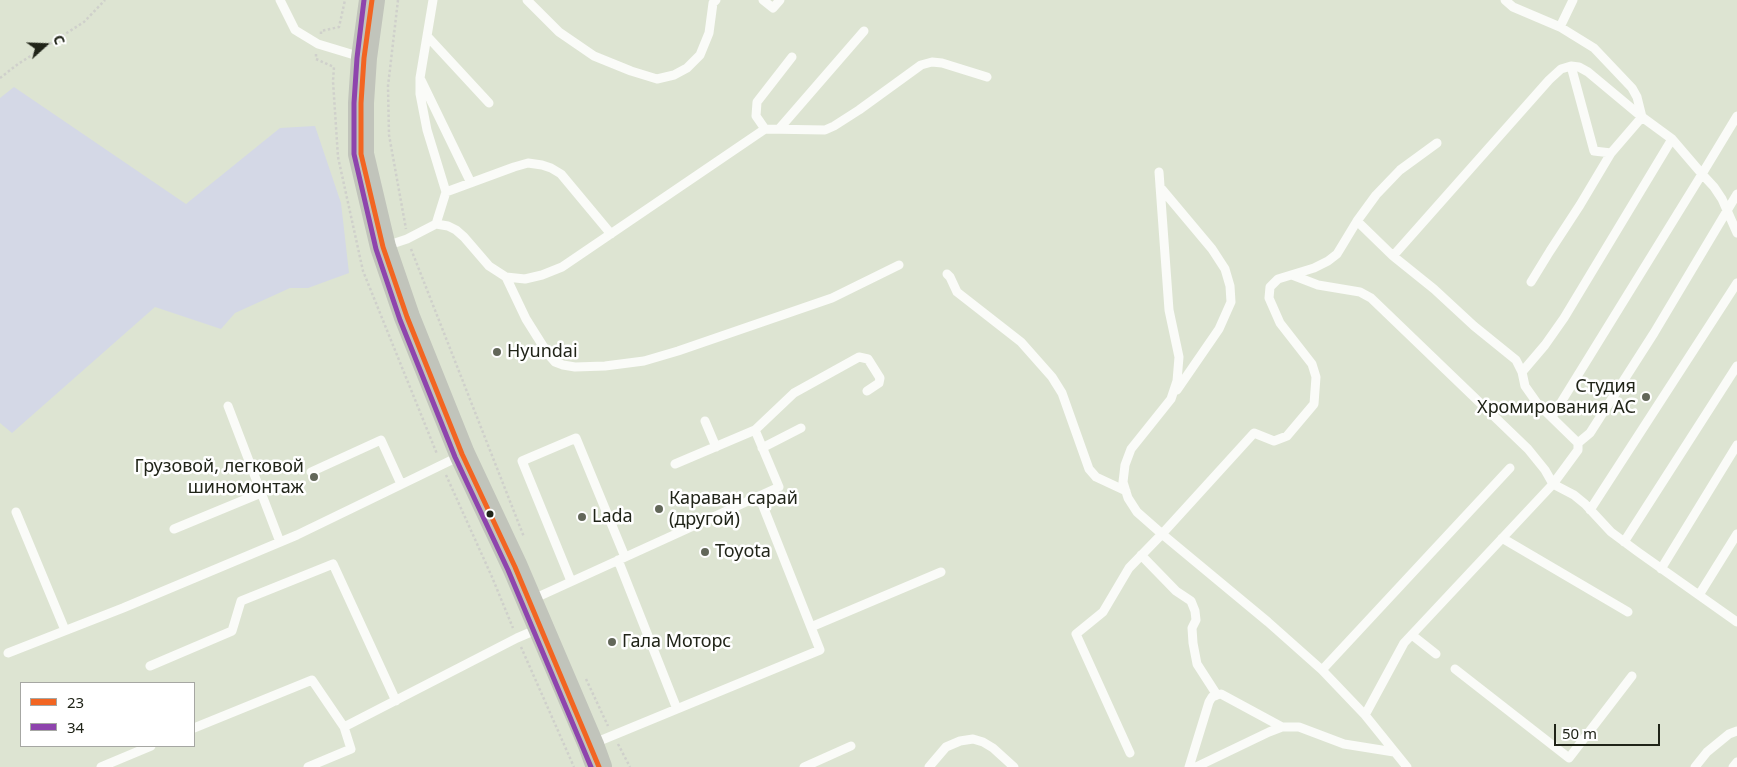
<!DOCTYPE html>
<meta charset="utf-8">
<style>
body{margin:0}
#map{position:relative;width:1737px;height:767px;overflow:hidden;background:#dde4d2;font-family:"Noto Sans",sans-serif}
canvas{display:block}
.legend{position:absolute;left:20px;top:682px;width:175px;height:65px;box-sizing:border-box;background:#fff;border:1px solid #a6a7a3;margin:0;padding:6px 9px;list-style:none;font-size:15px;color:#202418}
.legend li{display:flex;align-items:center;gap:10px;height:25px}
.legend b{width:25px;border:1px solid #a6a7a3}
.north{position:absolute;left:20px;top:20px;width:50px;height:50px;-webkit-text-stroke:4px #fff;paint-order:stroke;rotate:70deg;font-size:14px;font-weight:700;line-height:20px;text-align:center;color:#202418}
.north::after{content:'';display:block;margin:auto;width:18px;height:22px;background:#202418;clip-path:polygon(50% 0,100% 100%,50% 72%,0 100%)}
.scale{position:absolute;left:1554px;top:724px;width:106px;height:22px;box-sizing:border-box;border:2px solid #202418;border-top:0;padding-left:6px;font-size:15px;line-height:18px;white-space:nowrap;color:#202418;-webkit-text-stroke:4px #fff;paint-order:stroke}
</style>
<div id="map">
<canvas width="1737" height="767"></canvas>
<ul class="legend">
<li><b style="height:6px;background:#f26522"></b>23</li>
<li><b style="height:6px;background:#8e44ad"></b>34</li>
</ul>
<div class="north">С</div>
<div class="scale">50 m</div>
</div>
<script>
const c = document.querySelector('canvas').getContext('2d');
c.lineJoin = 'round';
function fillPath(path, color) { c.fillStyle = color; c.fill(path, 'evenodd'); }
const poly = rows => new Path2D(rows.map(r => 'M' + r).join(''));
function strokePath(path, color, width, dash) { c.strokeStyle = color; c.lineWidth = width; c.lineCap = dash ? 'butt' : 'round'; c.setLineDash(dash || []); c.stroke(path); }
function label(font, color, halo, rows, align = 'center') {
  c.font = font + ' "Noto Sans",sans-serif'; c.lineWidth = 5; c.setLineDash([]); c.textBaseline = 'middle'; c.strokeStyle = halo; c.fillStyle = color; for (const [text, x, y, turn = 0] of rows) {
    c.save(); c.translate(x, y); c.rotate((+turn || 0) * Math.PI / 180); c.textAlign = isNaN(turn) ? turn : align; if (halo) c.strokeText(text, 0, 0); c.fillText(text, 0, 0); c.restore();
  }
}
const green = poly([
 [14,87,186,204,280,128,315,126,341,203,349,273,308,288,290,288,235,313,221,329,155,307,12,433,0,423,0,98]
]);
const path = poly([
 [398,0,388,86,389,135,406,229],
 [321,34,321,31,339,27,345,0],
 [316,54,316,59,334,67,333,81,338,157,363,271,437,454],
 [0,78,18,64,84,22,105,0],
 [411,249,524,537],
 [446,475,492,577,513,628],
 [521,647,574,767],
 [586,679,608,726],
 [618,744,630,767]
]);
const lane = poly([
 [280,0,295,30,318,44,361,57],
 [433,0,420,78,420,94,427,130,446,192,436,224],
 [527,0,559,32,594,56,631,71,657,79,674,75,687,68,700,55,709,33,713,3,716,0],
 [763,0,773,8,780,0],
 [1505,0,1513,7,1560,27,1594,48,1632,88,1637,97,1642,117,1672,139,1702,174,1737,116],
 [1560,27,1573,0],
 [427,36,489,103],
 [421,80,471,183],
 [765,129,756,116,757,102,792,57],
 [779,129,864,31],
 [1159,172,1169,310,1179,357,1177,381,1171,399,1131,449,1125,465,1123,482,1128,498,1137,512,1162,534,1268,622,1322,670,1365,715],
 [1160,187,1212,249,1225,269,1230,286,1231,302,1219,329,1177,390],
 [446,192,514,167,528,163,542,165,551,168,561,174,611,234],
 [1357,221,1393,256,1549,80,1561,69,1571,66,1579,67,1588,72,1642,117,1611,153,1594,151,1571,66],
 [386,246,407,239,436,224,448,226,456,230,464,237,489,266,506,277,525,279,542,275,562,267,765,129,825,130,834,126,859,110,921,65,932,62,942,63,987,77],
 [1393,256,1434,289,1474,326,1516,360,1522,372,1525,386,1537,403,1578,443,1578,450,1553,484,1404,643,1365,715,1407,767],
 [947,274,950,277,957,292,1021,342,1052,377,1062,393,1089,469,1096,477,1126,491],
 [1292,275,1318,285,1360,292,1371,298,1528,449,1545,470,1553,484,1574,495,1585,504,1611,532,1638,552,1737,622],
 [506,277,526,319,548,354,555,362,563,365,575,367,605,366,644,361,678,351,832,298,899,265],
 [1531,282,1550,251,1580,205,1611,153],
 [1522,372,1545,345,1564,318,1672,139],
 [228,406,280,542],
 [1552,417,1702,174,1714,187,1722,199,1737,233],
 [705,421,716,447],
 [1578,443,1590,433,1654,333,1737,194],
 [762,448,801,428],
 [675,464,755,430,794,393,859,357,868,359,880,378,879,383,867,391],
 [311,472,381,440,401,484],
 [1590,510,1737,283],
 [16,512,65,630],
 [174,529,261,493],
 [1502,538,1628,612],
 [1624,542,1737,366],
 [1141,555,1176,591,1191,601,1195,611,1196,620,1192,628,1193,643,1197,664,1217,695],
 [618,560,677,709],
 [1661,569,1737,445],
 [571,581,522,461,576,438,625,557],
 [1699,595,1737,534],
 [531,600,779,487,755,430],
 [811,627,941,572],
 [1412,635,1436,654],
 [8,653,123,608,297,535,460,456],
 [150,666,232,631,241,601,333,564,396,701],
 [1455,669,1569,758,1632,676],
 [1322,670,1510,468],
 [344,727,517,638,538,629],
 [194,728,312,680,344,727,351,749,308,767],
 [592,744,820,650,759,496],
 [1130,753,1076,634,1103,612,1129,568,1162,534,1254,433,1274,441,1287,436,1314,404,1316,377,1312,364,1280,323,1269,298,1270,287,1278,279,1314,268,1328,261,1337,254,1357,221,1376,195,1400,170,1437,143],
 [101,767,151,746],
 [804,767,851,746],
 [929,767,946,747,960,741,973,739,983,742,993,748,1014,767],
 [1189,767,1209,702,1212,697,1217,695,1221,694,1282,727],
 [1196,767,1269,732,1282,727,1299,727,1344,744,1394,752],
 [1695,767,1707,752,1729,734,1737,731],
 [1733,767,1737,762]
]);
const primary = poly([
 [372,0,364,58,361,103,361,154,383,247,407,317,462,454,515,567,591,745,599,767]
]);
const bus1 = poly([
 [372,0,364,58,361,103,361,154,383,247,407,317,462,454,515,567,599,767]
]);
const bus2 = poly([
 [364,0,357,58,354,103,354,154,376,249,400,320,455,457,508,570,591,767]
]);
const markers = [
 [497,352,5,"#626759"],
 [1646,397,5,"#626759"],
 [314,477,5,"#626759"],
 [659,509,5,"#626759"],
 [490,514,4.5,"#202418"],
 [582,517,5,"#626759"],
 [705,552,5,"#626759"],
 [612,642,5,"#626759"]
];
const poiNames = [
 ["Hyundai",507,352],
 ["Студия",1636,387,"right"],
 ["Хромирования АС",1636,408,"right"],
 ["Грузовой, легковой",304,467,"right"],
 ["шиномонтаж",304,488,"right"],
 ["Караван сарай",669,499],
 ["(другой)",669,520],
 ["Lada",592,517],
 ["Toyota",715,552],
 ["Гала Моторс",622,642]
];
fillPath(green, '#d4d8e6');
strokePath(path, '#cfd0cb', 2.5, [2.5, 2.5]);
strokePath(lane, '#fafbf8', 9);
strokePath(primary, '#c1c4bb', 26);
strokePath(bus1, '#f26522', 5);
strokePath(bus2, '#8e44ad', 5);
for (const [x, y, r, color] of markers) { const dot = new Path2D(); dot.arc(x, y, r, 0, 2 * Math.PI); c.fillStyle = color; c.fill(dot); strokePath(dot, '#fff', 2); }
label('18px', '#202418', '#fff', poiNames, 'left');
</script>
